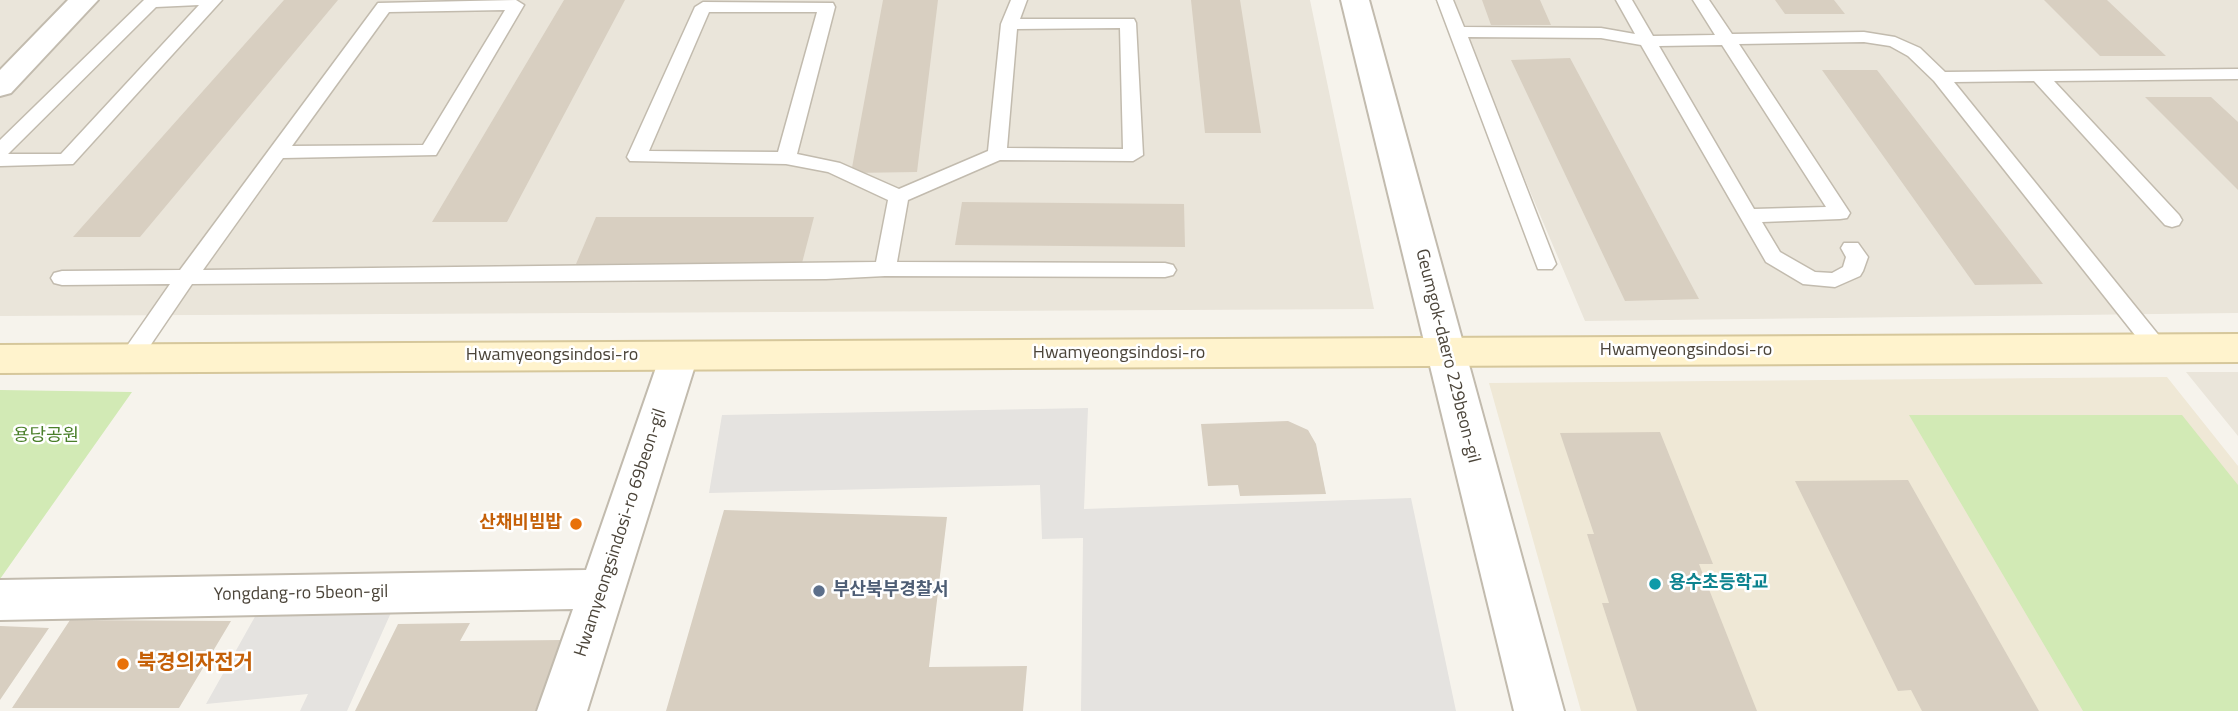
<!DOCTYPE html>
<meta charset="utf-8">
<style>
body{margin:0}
canvas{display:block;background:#f6f3ec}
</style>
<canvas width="2238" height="711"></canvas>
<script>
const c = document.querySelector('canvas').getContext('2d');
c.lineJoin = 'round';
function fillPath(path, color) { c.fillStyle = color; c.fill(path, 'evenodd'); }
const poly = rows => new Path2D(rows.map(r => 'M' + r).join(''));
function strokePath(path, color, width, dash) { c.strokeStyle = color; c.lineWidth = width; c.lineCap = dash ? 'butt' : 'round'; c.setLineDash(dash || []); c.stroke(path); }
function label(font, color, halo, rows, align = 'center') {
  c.font = font + ' "Titillium Web","Noto Sans KR",sans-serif'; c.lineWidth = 5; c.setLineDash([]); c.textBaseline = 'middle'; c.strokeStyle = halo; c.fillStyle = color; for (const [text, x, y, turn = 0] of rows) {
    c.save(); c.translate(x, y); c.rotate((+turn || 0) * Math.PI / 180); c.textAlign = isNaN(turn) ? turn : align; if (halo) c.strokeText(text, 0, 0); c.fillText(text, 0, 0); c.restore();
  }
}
const residential = poly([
 [0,0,1310,0,1374,309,0,316],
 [1449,0,2238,0,2238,313,1585,321],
 [2186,372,2238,372,2238,436]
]);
const education = poly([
 [2167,377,2238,466,2238,711,1581,711,1489,383]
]);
const green = poly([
 [0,390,132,392,0,579],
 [1909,415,2182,415,2238,485,2238,711,2083,711]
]);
const parking = poly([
 [1088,408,1084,509,1411,498,1456,711,1081,711,1083,538,1042,539,1040,485,709,493,722,415],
 [394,606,347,711,300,711,308,694,206,704,257,613]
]);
const building = poly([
 [284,0,338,0,140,237,73,237],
 [564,0,625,0,507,222,432,222],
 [883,0,938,0,917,172,851,173],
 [1191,0,1240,0,1261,133,1205,133],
 [1482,0,1540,0,1551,25,1491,25],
 [1775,0,1834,0,1845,14,1785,14],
 [2044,0,2107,0,2166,56,2100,56],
 [1570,58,1699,299,1625,301,1511,60],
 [1822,70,1877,70,2043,284,1975,285],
 [2145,97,2211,97,2238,122,2238,190],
 [962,202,1184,204,1185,247,955,245],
 [596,217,814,217,802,263,576,264],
 [1288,421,1308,430,1316,444,1326,494,1240,496,1238,485,1208,486,1201,424],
 [1660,432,1713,564,1699,564,1757,711,1637,711,1602,603,1609,603,1587,534,1594,534,1560,433],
 [1908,480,2039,711,1922,711,1911,690,1898,691,1795,481],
 [724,510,947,517,929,667,1027,666,1023,711,666,711],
 [70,620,231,621,179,708,12,708],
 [470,623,460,641,565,640,535,711,355,711,398,624],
 [0,626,49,628,0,700]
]);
const service = poly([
 [144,0,222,0,73,164,0,166,0,140,144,0],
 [199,5,61,154,8,154,156,7,199,5],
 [516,0,524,5,436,155,283,158,203,270,876,262,888,200,828,172,786,164,630,161,627,157,695,7,703,2,833,3,835,7,797,154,840,163,899,189,988,151,1001,24,1011,0,1027,0,1020,19,1134,19,1136,23,1143,155,1133,161,1000,160,908,200,897,262,1165,263,1173,265,1176,270,1173,275,1165,277,885,276,826,279,192,284,137,365,129,367,121,365,118,359,170,284,62,285,54,283,51,278,54,273,62,271,180,270,378,3,516,0],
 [505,10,423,145,292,146,389,12,505,10],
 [709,12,817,12,778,152,649,151,709,12],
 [1120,28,1123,149,1007,148,1017,29,1120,28],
 [1437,0,1453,0,1464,27,1601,28,1635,34,1616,0,1632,0,1653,36,1715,35,1693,0,1709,0,1732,34,1864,32,1895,37,1920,48,1945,72,2238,69,2238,79,2054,81,2179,215,2182,220,2179,225,2172,227,2165,225,2034,81,1954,82,2169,348,2166,354,2158,356,2150,354,1934,81,1908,56,1890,46,1864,42,1739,44,1850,213,1847,218,1840,219,1762,222,1780,252,1815,272,1832,273,1843,267,1846,257,1841,248,1844,243,1858,243,1868,257,1863,271,1860,276,1835,287,1803,284,1766,262,1641,45,1601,38,1468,37,1556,264,1552,269,1538,269,1437,0],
 [1722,45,1826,207,1754,209,1659,46,1722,45]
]);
const minor = poly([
 [68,0,98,0,11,93,0,96,0,70,68,0],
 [679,342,693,346,698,356,587,711,537,711,573,609,0,620,0,580,586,570,660,356,665,346,679,342]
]);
const tertiary = poly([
 [1341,0,1369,0,1564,711,1514,711,1341,0]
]);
const secondary = poly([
 [2238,334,2238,362,0,373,0,345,2238,334]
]);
const markers = [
 [576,524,7,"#e8710a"],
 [1655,584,7,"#0f9aa8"],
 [819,591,7,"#5c6f8a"],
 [123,664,7,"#e8710a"]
];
const streetNames = [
 ["Hwamyeongsindosi-ro",1686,351],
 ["Hwamyeongsindosi-ro",1119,354],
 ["Hwamyeongsindosi-ro",552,356],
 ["Geumgok-daero 229beon-gil",1447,356,76],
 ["Hwamyeongsindosi-ro 69beon-gil",621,533,-72],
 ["Yongdang-ro 5beon-gil",301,594,-1]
];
const parkNames = [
 ["용당공원",46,437]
];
const foodNames = [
 ["산채비빔밥",562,524]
];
const cultureNames = [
 ["용수초등학교",1669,584]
];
const serviceNames = [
 ["부산북부경찰서",833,591]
];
const nearFoodnames = [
 ["북경의자전거",137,664]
];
fillPath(residential, '#eae5da');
fillPath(education, '#efe8d6');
fillPath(green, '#d2eab5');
fillPath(parking, '#e5e3e0');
fillPath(building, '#d8cfc1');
strokePath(service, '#c2bbae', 3);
strokePath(minor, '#c2bbae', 4);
strokePath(tertiary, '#c2bbae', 4);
strokePath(secondary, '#d6c79b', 4);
fillPath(service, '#fff');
fillPath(minor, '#fff');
fillPath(tertiary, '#fff');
fillPath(secondary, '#fff3cd');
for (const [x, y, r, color] of markers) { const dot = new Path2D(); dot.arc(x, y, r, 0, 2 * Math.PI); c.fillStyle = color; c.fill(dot); strokePath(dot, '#fff', 2.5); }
label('18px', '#4b4439', '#fff', streetNames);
label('18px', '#4a7f2a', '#fff', parkNames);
label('bold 18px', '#c56008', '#fff', foodNames, 'right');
label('bold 18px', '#0d838f', '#fff', cultureNames, 'left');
label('bold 18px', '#4e5e75', '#fff', serviceNames, 'left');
label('bold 21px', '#c56008', '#fff', nearFoodnames, 'left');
</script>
